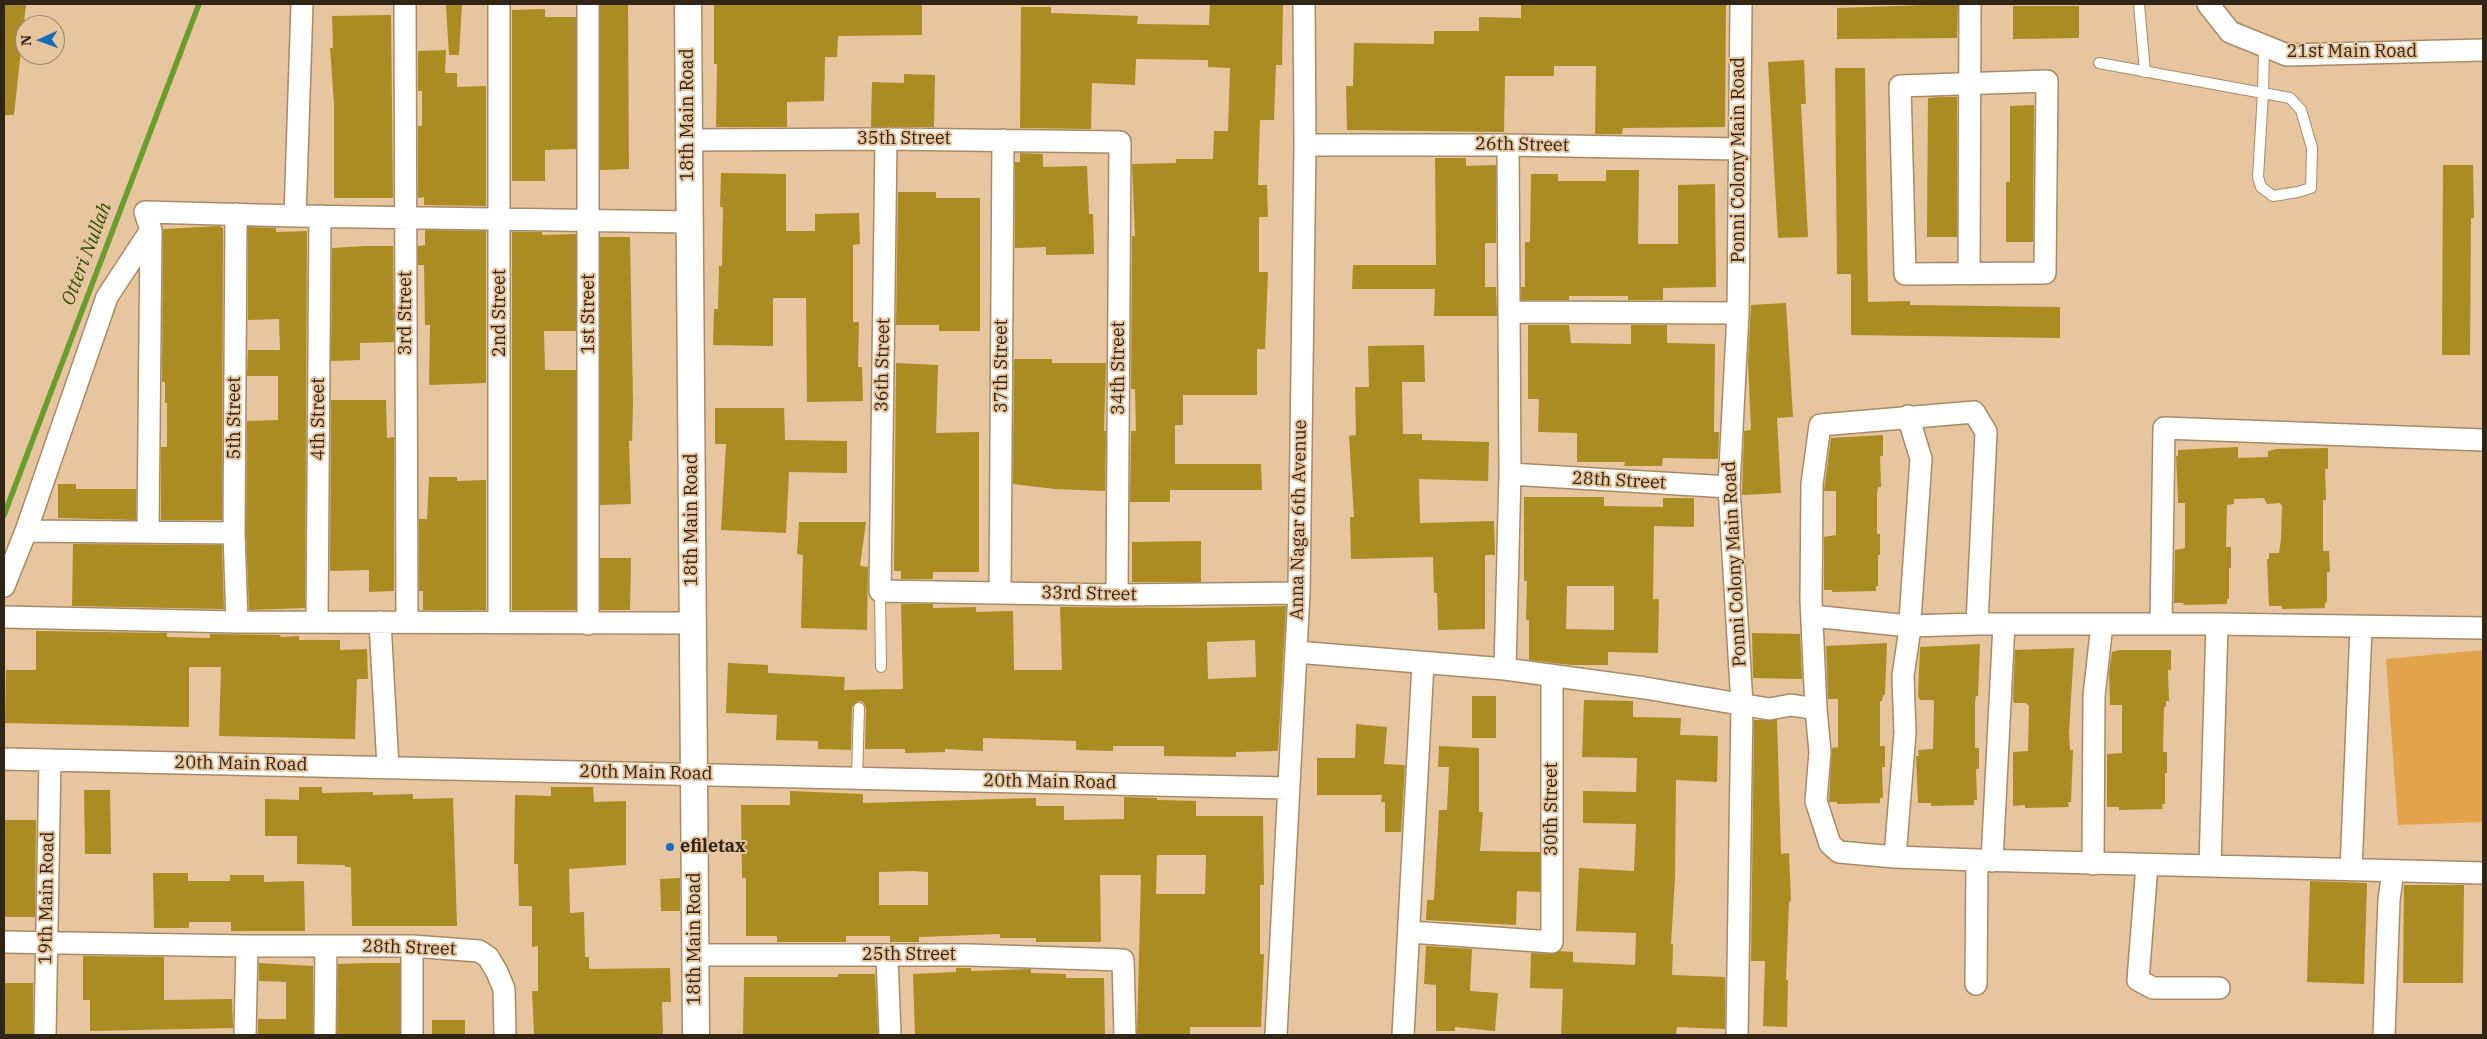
<!DOCTYPE html>
<style>
body{margin:0}
#map{position:relative;width:2487px;height:1039px;overflow:hidden;background:#e6c59f;font-family:"IBM Plex Serif",serif}
canvas{display:block}
.frame{position:absolute;inset:0;border:5px solid #312516;pointer-events:none}
.north{position:absolute;left:15px;top:15px;width:50px;height:50px;box-sizing:border-box;background:#e6c59f;border:1px solid #9e8568;border-radius:50%;rotate:268deg;font-size:14px;font-weight:700;line-height:20px;text-align:center;color:#312516}
.north::after{content:'';display:block;margin:auto;width:18px;height:22px;background:#166cba;clip-path:polygon(50% 0,100% 100%,50% 72%,0 100%)}
</style>
<div id="map">
<canvas width="2487" height="1039"></canvas>
<div class="frame"></div>
<div class="north">N</div>
</div>
<script>
const c = document.querySelector('canvas').getContext('2d');
c.lineJoin = 'round';
function fillPath(path, color) { c.fillStyle = color; c.fill(path, 'evenodd'); }
const poly = rows => new Path2D(rows.map(r => 'M' + r).join(''));
function strokePath(path, color, width, dash) { c.strokeStyle = color; c.lineWidth = width; c.lineCap = dash ? 'butt' : 'round'; c.setLineDash(dash || []); c.stroke(path); }
function label(font, color, halo, rows, align = 'center') {
  c.font = font + ' "IBM Plex Serif",serif'; c.lineWidth = 4; c.setLineDash([]); c.textBaseline = 'middle'; c.strokeStyle = halo; c.fillStyle = color; for (const [text, x, y, turn = 0] of rows) {
    c.save(); c.translate(x, y); c.rotate((+turn || 0) * Math.PI / 180); c.textAlign = isNaN(turn) ? turn : align; if (halo) c.strokeText(text, 0, 0); c.fillText(text, 0, 0); c.restore();
  }
}
const green = poly([
 [2483,650,2483,822,2398,825,2386,659]
]);
const stream = poly([
 [4,515,199,4]
]);
const building = poly([
 [4,4,26,4,14,115,4,115],
 [446,4,462,4,459,55,449,55],
 [600,4,628,4,629,169,600,170],
 [714,4,922,4,922,35,838,36,837,57,825,57,824,101,787,102,787,127,716,127,717,64,714,64],
 [1210,4,1283,4,1282,65,1276,65,1274,120,1260,120,1258,185,1267,185,1268,217,1259,217,1259,272,1268,272,1265,349,1257,349,1257,395,1183,395,1183,425,1175,425,1175,464,1261,464,1262,490,1170,490,1170,502,1130,502,1131,431,1136,431,1135,389,1131,389,1132,236,1135,236,1132,164,1176,163,1176,159,1213,159,1214,131,1228,131,1230,68,1208,67,1208,60,1136,59,1135,85,1092,83,1091,129,1020,128,1021,7,1051,7,1051,13,1138,16,1137,24,1209,25],
 [1521,4,1726,4,1725,127,1623,128,1622,134,1595,134,1596,66,1554,66,1554,76,1505,76,1504,132,1347,130,1346,86,1353,86,1354,43,1434,44,1434,31,1479,31,1479,17,1521,18],
 [1958,4,1957,38,1837,39,1837,8],
 [2013,6,2079,6,2079,38,2013,39],
 [545,9,545,17,576,17,576,149,545,150,545,181,512,181,512,10],
 [391,15,393,198,334,198,334,104,330,48,333,48,332,16],
 [446,50,445,73,457,73,457,87,486,86,486,206,424,205,424,197,418,198,418,126,422,126,422,91,418,91,418,51],
 [1804,60,1806,104,1801,104,1808,237,1778,238,1768,62],
 [1835,68,1865,68,1868,302,1910,301,1910,305,2060,307,2060,338,1851,335,1851,274,1837,274],
 [904,74,935,75,934,127,871,127,872,82,904,83],
 [1939,97,1957,97,1957,237,1927,237,1928,98],
 [2034,105,2033,242,2006,242,2006,182,2010,182,2010,106],
 [1020,153,1043,154,1043,167,1087,166,1089,214,1093,214,1094,254,1046,255,1046,247,1015,248,1015,162,1020,162],
 [1435,158,1466,158,1466,166,1496,165,1496,243,1485,243,1485,287,1496,287,1497,316,1434,316,1435,289,1352,289,1353,265,1436,265],
 [2443,165,2473,165,2474,218,2471,218,2470,355,2442,355],
 [1606,170,1639,170,1638,244,1678,244,1678,185,1715,184,1716,287,1663,288,1663,300,1628,300,1628,296,1569,296,1569,300,1521,300,1521,287,1525,287,1525,242,1530,242,1531,174,1558,174,1558,181,1606,181],
 [721,173,786,174,786,231,815,231,815,214,859,213,860,244,853,245,853,322,859,322,858,367,862,367,863,401,807,402,806,298,773,298,773,346,713,345,714,309,718,309,719,266,722,266,723,207,720,207],
 [898,192,936,192,936,198,980,198,980,331,939,331,939,325,896,325],
 [219,226,223,228,222,520,161,520,161,447,167,447,167,403,165,403,165,382,162,382,163,229],
 [248,227,276,228,276,232,307,231,305,608,249,610,246,533,247,421,278,420,278,376,247,376,248,350,280,350,279,319,248,320],
 [425,230,486,231,486,383,429,385,430,325,425,325,424,265,418,265,418,246,425,245],
 [512,232,542,232,542,235,576,234,576,331,544,331,545,370,576,370,576,610,512,610],
 [600,237,630,237,633,403,632,441,629,441,631,504,600,505],
 [366,246,393,246,394,342,360,343,360,360,331,361,332,248],
 [1786,303,1793,417,1777,418,1781,493,1742,495,1744,431,1751,430,1748,362,1751,305],
 [1528,325,1569,325,1571,343,1631,344,1631,325,1667,325,1667,343,1715,344,1714,432,1719,432,1718,459,1663,458,1662,466,1624,466,1625,462,1577,462,1577,433,1538,432,1539,399,1528,399],
 [1424,345,1425,382,1402,382,1403,434,1422,434,1422,440,1489,442,1488,481,1419,479,1420,523,1494,521,1495,555,1485,555,1485,629,1438,630,1437,593,1434,593,1433,557,1351,559,1350,517,1354,517,1349,436,1356,435,1355,387,1369,387,1368,346],
 [1014,359,1052,359,1052,363,1106,363,1104,431,1106,431,1105,491,1055,489,1013,484],
 [896,363,938,365,936,433,979,432,979,572,933,572,933,579,901,579,901,571,894,571],
 [331,400,386,400,387,438,394,437,394,591,369,592,369,570,330,571],
 [715,408,784,408,785,440,847,441,847,473,789,472,786,533,721,530,726,444,715,444],
 [1883,435,1883,456,1880,456,1881,487,1878,487,1877,493,1877,534,1880,534,1880,555,1878,555,1878,586,1876,586,1876,591,1832,592,1832,590,1824,590,1824,537,1836,535,1836,491,1824,491,1831,438],
 [2238,447,2238,458,2268,457,2268,451,2277,449,2328,448,2328,469,2325,469,2326,500,2323,500,2323,551,2329,551,2330,572,2327,572,2327,602,2325,603,2325,608,2282,609,2282,606,2269,606,2267,559,2269,559,2269,553,2279,553,2281,540,2282,506,2280,503,2267,504,2264,498,2234,499,2234,504,2227,505,2226,547,2231,547,2231,568,2229,568,2229,599,2227,599,2227,604,2183,605,2184,603,2174,603,2175,550,2185,548,2185,503,2178,503,2178,499,2176,456,2178,456,2178,450],
 [429,477,457,477,457,481,486,480,486,610,423,610,423,591,419,591,419,519,427,519],
 [58,484,76,484,76,489,136,489,136,520,58,518],
 [1524,497,1604,497,1604,506,1663,507,1663,498,1694,498,1694,527,1654,526,1653,599,1659,599,1658,653,1608,652,1608,665,1571,665,1529,660,1529,620,1526,620,1527,581,1524,581],
 [1567,586,1614,586,1614,630,1566,629],
 [799,522,866,522,860,566,868,567,867,630,801,628,803,555,797,554],
 [1201,541,1201,582,1132,582,1132,542],
 [73,544,222,545,224,609,72,606],
 [600,558,631,558,630,610,600,610],
 [901,604,933,604,933,608,976,607,976,612,1013,611,1014,670,1062,670,1060,607,1201,608,1286,606,1278,751,1236,752,1236,757,1164,756,1164,746,1113,746,1113,751,1076,750,1076,741,983,738,983,751,945,749,945,752,905,753,905,749,865,749,866,708,863,702,859,701,852,707,851,750,818,749,818,741,776,740,777,715,726,713,728,663,768,665,768,673,845,677,844,690,903,689],
 [1255,640,1256,677,1208,679,1207,642],
 [36,631,167,633,167,637,210,638,210,634,280,635,281,637,299,636,299,640,340,640,340,650,367,649,368,679,357,679,355,739,219,736,221,667,189,667,189,727,5,723,6,670,36,670],
 [1752,633,1800,634,1802,679,1753,678],
 [1887,643,1885,695,1883,695,1882,701,1880,701,1880,746,1885,746,1885,767,1882,767,1883,798,1880,798,1880,803,1837,804,1837,802,1829,802,1832,748,1838,747,1838,699,1828,699,1826,646],
 [1980,644,1978,696,1976,696,1975,702,1975,748,1979,748,1979,769,1976,769,1977,800,1974,800,1974,805,1931,806,1931,803,1918,803,1916,756,1919,756,1918,750,1933,749,1934,702,1933,700,1920,700,1918,696,1920,647],
 [2074,648,2069,733,2070,750,2073,750,2071,802,2068,802,2069,807,2025,808,2025,805,2013,806,2013,752,2028,751,2029,706,2026,703,2014,703,2013,700,2015,650],
 [2120,650,2171,650,2171,670,2168,670,2169,701,2166,701,2166,707,2164,707,2163,752,2167,752,2167,773,2165,773,2165,804,2162,804,2163,809,2119,810,2119,807,2107,807,2107,754,2122,753,2122,705,2110,705,2109,673,2112,652],
 [1472,696,1496,696,1496,738,1472,738],
 [1584,700,1633,701,1633,717,1681,718,1680,735,1718,736,1717,782,1676,780,1675,878,1671,944,1673,944,1672,975,1725,977,1725,1029,1677,1027,1676,1035,1561,1035,1563,989,1530,988,1531,953,1551,954,1560,951,1573,952,1573,962,1635,965,1636,933,1576,931,1579,868,1634,871,1636,824,1583,823,1583,791,1636,792,1637,758,1582,757],
 [1754,720,1777,720,1781,854,1789,853,1791,901,1789,902,1786,980,1788,980,1787,1027,1763,1026,1765,961,1751,961],
 [1356,724,1387,727,1384,764,1405,765,1401,832,1385,832,1385,802,1381,802,1382,795,1317,795,1317,758,1355,758],
 [1439,746,1479,748,1479,812,1483,812,1480,851,1540,852,1540,892,1517,891,1516,925,1426,920,1427,900,1434,900,1439,810,1447,810,1449,767,1438,767],
 [299,787,322,787,322,793,373,792,373,795,413,794,413,799,453,798,457,926,352,926,351,867,345,867,345,865,297,864,297,836,265,836,265,799,299,800],
 [551,787,593,787,594,802,626,801,626,865,569,869,570,913,584,912,585,957,589,957,589,969,670,968,671,1002,662,1002,663,1035,534,1035,532,991,538,991,538,946,532,947,532,906,519,906,518,864,514,864,515,795,551,796],
 [84,790,110,790,111,854,85,854],
 [790,791,863,794,863,803,1036,798,1036,806,1064,806,1064,820,1124,819,1124,797,1157,798,1157,800,1196,801,1196,816,1263,816,1264,885,1260,885,1260,954,1264,954,1261,1027,1190,1027,1190,1035,1137,1035,1141,875,1100,875,1101,942,1036,942,1036,938,1000,938,1000,934,919,937,919,942,890,942,890,936,846,936,846,942,777,942,777,936,746,936,746,878,742,878,741,805,790,805],
 [1157,855,1206,855,1205,894,1156,894],
 [913,871,928,872,928,905,879,905,879,872],
 [4,820,36,820,35,917,4,917],
 [153,873,188,873,188,881,230,881,230,875,264,875,264,882,304,881,305,931,231,931,231,922,189,922,189,928,154,928],
 [680,878,680,911,661,911,660,879],
 [2310,881,2367,883,2364,984,2307,982],
 [2404,885,2464,885,2463,983,2403,983],
 [1426,946,1472,949,1470,991,1498,993,1495,1031,1455,1027,1455,1031,1436,1031,1436,985,1424,984],
 [83,956,164,957,164,1000,232,999,233,1028,90,1031,90,1000,83,1000],
 [259,963,313,966,313,1035,258,1035,258,1019,286,1019,286,982,259,981],
 [371,963,400,963,400,1035,337,1035,338,964],
 [956,968,971,968,971,971,1031,969,1031,973,1066,974,1066,978,1104,978,1105,1035,915,1035,913,974,956,972],
 [838,974,875,974,878,1035,743,1035,744,977,838,977],
 [4,983,33,983,33,1035,4,1035],
 [432,1020,465,1020,465,1035,432,1035]
]);
const service = poly([
 [2139,4,2145,72],
 [2099,63,2263,93,2290,98,2301,110,2312,148,2311,188,2298,192,2273,196,2261,187,2258,177,2263,93,2264,46],
 [880,591,881,667],
 [857,778,859,708]
]);
const minor = poly([
 [405,4,407,622],
 [2208,4,2230,32,2287,55,2483,50],
 [2047,81,2045,273,1905,274,1900,86,2047,81],
 [886,139,880,591,1117,595,1299,593],
 [689,140,886,139,1120,142,1117,595],
 [1305,145,1508,145,1739,149],
 [236,214,234,533,237,622],
 [295,216,302,4],
 [1969,274,1970,4],
 [1509,312,1738,313],
 [1510,474,1729,487],
 [26,531,234,533],
 [148,532,151,230],
 [4,586,26,531,107,297,151,230,145,212,295,216,689,222],
 [1000,592,1003,140],
 [1812,616,1909,626,1977,624],
 [4,617,237,622,693,623],
 [317,622,320,216],
 [380,622,388,767],
 [499,622,499,4],
 [588,624,588,4],
 [2161,624,2164,428,2483,440],
 [1296,652,1505,669,1645,688,1769,709,1791,705,1816,709,1820,752,1816,801,1830,844,1839,852,1895,857,1977,860,2483,873],
 [1505,669,1510,474,1508,145],
 [1816,709,1811,600,1812,484,1820,425,1974,412,1986,432,1977,624,2217,624],
 [4,759,1287,788],
 [1895,857,1905,733,1903,676,1909,635,1921,459,1908,416],
 [1992,861,2004,624],
 [2093,864,2094,696,2102,624],
 [2147,865,2138,980,2153,988,2219,988],
 [2210,866,2217,624,2483,628],
 [2351,870,2361,627],
 [1410,932,1552,942,1552,675],
 [4,942,247,946,412,946,479,951,488,957,497,972,504,989,505,1035],
 [695,955,970,955,1123,960,1125,1035],
 [887,955,890,1035],
 [1976,984,1977,860],
 [45,1035,50,760],
 [245,1035,247,946],
 [325,1035,326,946],
 [412,1035,412,946],
 [1276,1035,1299,593,1305,145,1304,4],
 [1403,1035,1423,663],
 [1737,1035,1742,705,1729,487,1738,313,1741,4],
 [2384,1035,2389,900,2393,871]
]);
const tertiary = poly([
 [688,4,696,1035]
]);
const markers = [
 [670,847,5,"#166cba"]
];
const streetNames = [
 ["21st Main Road",2352,52],
 ["18th Main Road",688,115,-90],
 ["35th Street",904,139],
 ["26th Street",1522,145,1],
 ["Ponni Colony Main Road",1739,160,-90],
 ["3rd Street",406,313,-90],
 ["2nd Street",500,313,-90],
 ["1st Street",589,314,-90],
 ["36th Street",883,365,-89],
 ["37th Street",1002,366,-90],
 ["34th Street",1119,368,-90],
 ["5th Street",235,418,-90],
 ["4th Street",319,419,-90],
 ["28th Street",1619,481,3],
 ["18th Main Road",692,520,-90],
 ["Anna Nagar 6th Avenue",1299,520,-89],
 ["Ponni Colony Main Road",1735,564,-93],
 ["33rd Street",1089,594,1],
 ["20th Main Road",241,764,1],
 ["20th Main Road",646,773,1],
 ["20th Main Road",1050,782,1],
 ["30th Street",1552,809,-90],
 ["19th Main Road",47,898,-89],
 ["18th Main Road",695,939,-90],
 ["28th Street",409,948,2],
 ["25th Street",909,955]
];
const poiNames = [
 ["efiletax",680,847]
];
const waterNames = [
 ["Otteri Nullah",87,254,-69]
];
fillPath(green, '#e3a34d');
strokePath(stream, '#699e2d', 5.5);
fillPath(building, '#aa8c22');
strokePath(service, '#a98a65', 12);
strokePath(minor, '#a98a65', 24);
strokePath(tertiary, '#a98a65', 29);
strokePath(service, '#fff', 10);
strokePath(minor, '#fff', 21);
strokePath(tertiary, '#fff', 26);
for (const [x, y, r, color] of markers) { const dot = new Path2D(); dot.arc(x, y, r, 0, 2 * Math.PI); c.fillStyle = color; c.fill(dot); strokePath(dot, '#e6c59f', 2); }
label('18px', '#312516', '#e6c59f', streetNames);
label('bold 18px', '#312516', '#e6c59f', poiNames, 'left');
label('italic 19px', '#2e5000', '#e6c59f', waterNames);
</script>
